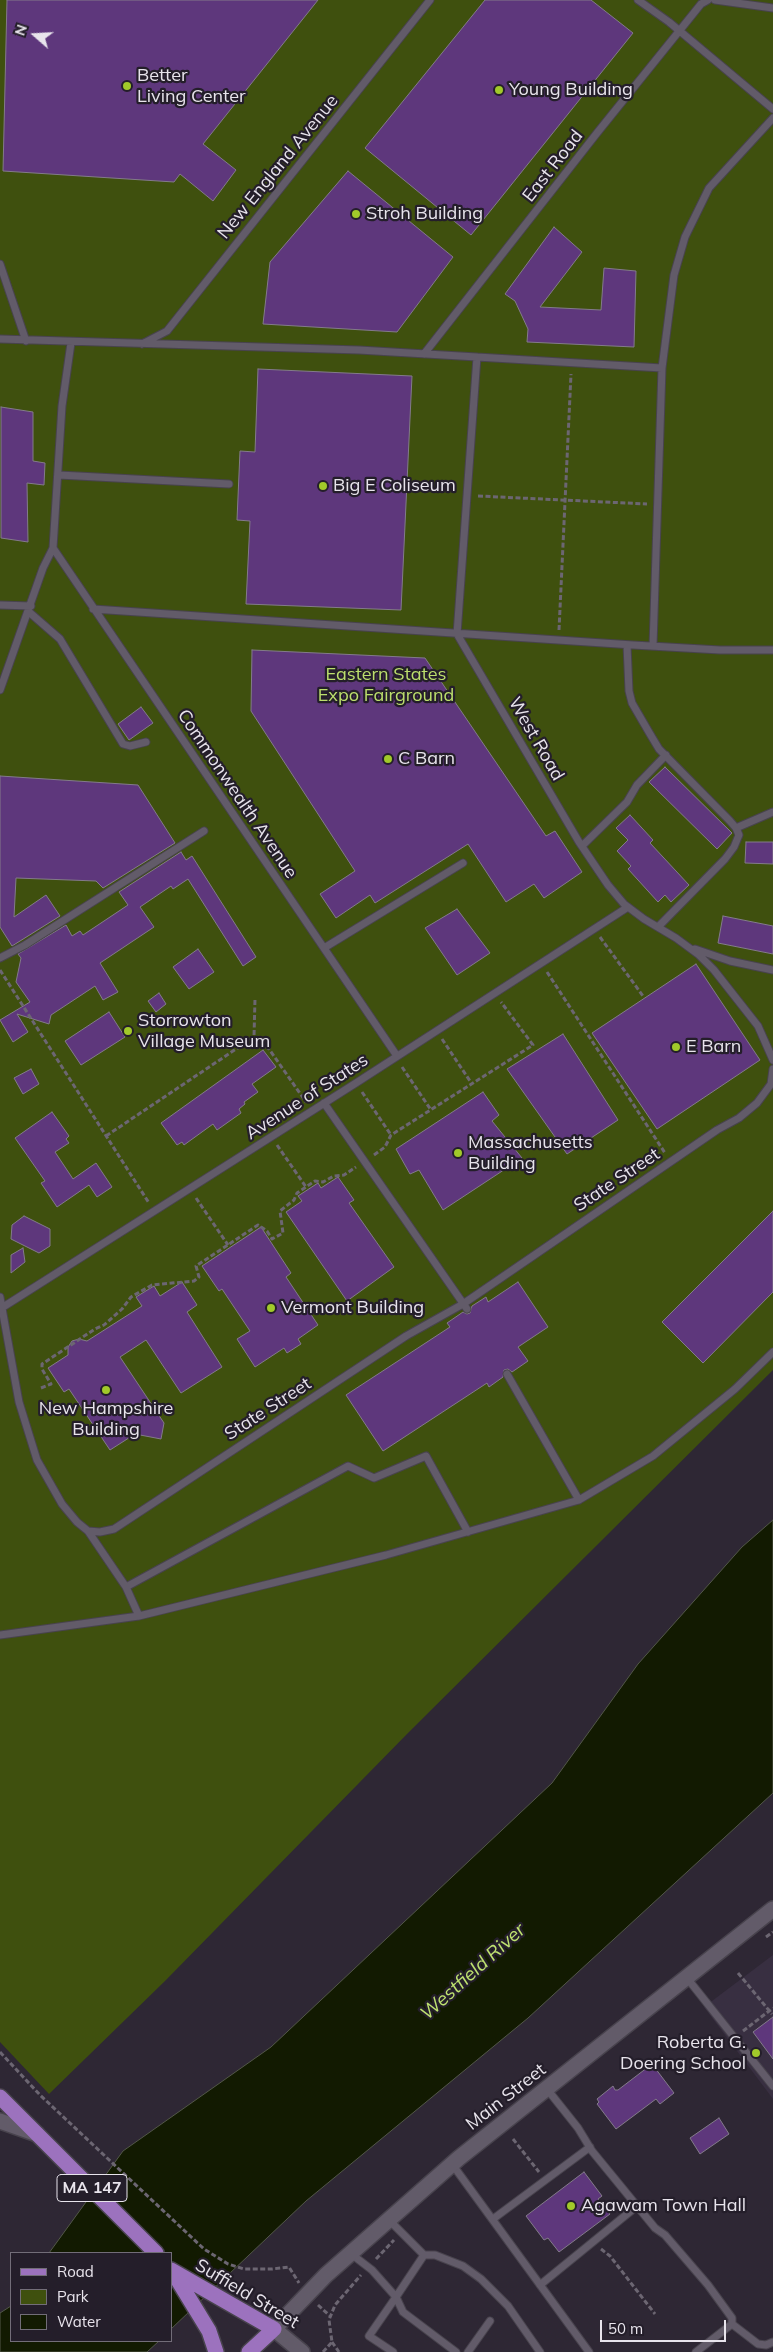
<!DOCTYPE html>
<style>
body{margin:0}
#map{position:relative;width:773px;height:2352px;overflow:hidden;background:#2e2734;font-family:Mulish,sans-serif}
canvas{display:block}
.legend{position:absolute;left:10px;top:2252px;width:162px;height:90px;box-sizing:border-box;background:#241e2a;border:1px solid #726d78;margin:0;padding:6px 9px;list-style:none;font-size:15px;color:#e8e4ec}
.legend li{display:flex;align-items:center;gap:10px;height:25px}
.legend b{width:25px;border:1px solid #726d78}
.north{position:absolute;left:10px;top:10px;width:50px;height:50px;-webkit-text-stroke:4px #241e2a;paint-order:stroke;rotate:289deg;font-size:14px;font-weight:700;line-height:20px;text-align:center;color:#e8e4ec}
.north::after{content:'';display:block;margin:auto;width:18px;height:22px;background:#e8e4ec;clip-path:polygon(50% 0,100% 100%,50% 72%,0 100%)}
.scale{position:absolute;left:600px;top:2320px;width:126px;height:22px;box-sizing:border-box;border:2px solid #e8e4ec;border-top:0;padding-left:6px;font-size:15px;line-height:18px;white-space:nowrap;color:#e8e4ec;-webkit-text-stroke:4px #241e2a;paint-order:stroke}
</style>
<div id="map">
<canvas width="773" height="2352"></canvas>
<ul class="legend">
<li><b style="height:6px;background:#9c72be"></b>Road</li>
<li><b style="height:14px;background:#3f500e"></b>Park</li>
<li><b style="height:14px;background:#121a01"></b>Water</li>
</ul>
<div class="north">N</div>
<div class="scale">50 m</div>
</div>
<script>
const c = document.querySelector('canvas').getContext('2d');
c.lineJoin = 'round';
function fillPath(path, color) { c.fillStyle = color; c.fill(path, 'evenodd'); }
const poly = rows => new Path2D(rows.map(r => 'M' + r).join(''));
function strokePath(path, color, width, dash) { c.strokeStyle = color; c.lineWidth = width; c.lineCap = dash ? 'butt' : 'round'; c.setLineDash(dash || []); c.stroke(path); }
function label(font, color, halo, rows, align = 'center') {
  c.font = font + ' Mulish,sans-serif'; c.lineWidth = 4.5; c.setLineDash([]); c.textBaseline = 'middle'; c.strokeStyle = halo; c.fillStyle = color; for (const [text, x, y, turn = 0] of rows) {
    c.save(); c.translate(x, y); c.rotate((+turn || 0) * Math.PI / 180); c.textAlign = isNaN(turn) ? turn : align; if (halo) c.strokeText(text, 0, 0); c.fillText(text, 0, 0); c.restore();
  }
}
const built = poly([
 [773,1955,773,2099,704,2007]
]);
const green = poly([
 [0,0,773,0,773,1370,407,1734,165,1981,49,2094,0,2042]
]);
const water = poly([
 [773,1520,773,1793,528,2018,306,2201,171,2329,171,2253,49,2253,123,2151,271,2047,552,1783,638,1664,742,1547,773,1520],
 [11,2306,11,2341,159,2341,147,2352,0,2352,0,2313,11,2306]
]);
const building = poly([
 [7,0,318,0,203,144,236,170,213,201,180,174,174,182,3,171,7,0],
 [485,0,591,0,633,33,471,235,365,148,485,0],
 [348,171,453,257,397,332,263,324,270,262,348,171],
 [554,227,582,252,540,307,601,310,604,268,636,271,634,347,527,342,528,329,515,301,505,294,554,227],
 [258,369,412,376,401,610,246,604,250,521,237,520,240,451,255,452,258,369],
 [1,407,33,412,33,461,45,463,44,485,27,483,28,542,1,538,1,407],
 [252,650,425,658,546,836,555,831,582,872,544,898,534,884,506,902,468,844,375,903,370,895,336,918,320,894,355,871,251,711,252,650],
 [141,707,153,723,129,740,118,724,141,707],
 [665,767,732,833,717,849,649,782,665,767],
 [0,776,138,785,175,843,103,888,96,881,16,878,14,917,46,895,60,916,12,946,0,927,0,776],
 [630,815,653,840,650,843,689,885,671,902,665,895,658,902,628,869,631,866,617,851,628,840,616,828,630,815],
 [746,842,773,842,773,864,745,863,746,842],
 [181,852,186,860,192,856,256,957,243,966,188,879,173,889,171,886,140,907,154,927,100,963,118,992,103,1000,95,986,51,1015,49,1024,17,1014,28,1032,13,1042,0,1020,30,1002,16,982,21,958,18,954,66,925,72,936,80,931,83,935,128,905,119,892,181,852],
 [457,909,490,953,457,975,425,928,457,909],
 [723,916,773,926,773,954,718,943,723,916],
 [198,949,214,972,189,989,173,967,198,949],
 [696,964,760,1060,657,1129,592,1033,696,964],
 [159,993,166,1004,156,1012,148,1001,159,993],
 [109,1012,125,1037,81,1065,65,1041,109,1012],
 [563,1034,618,1120,567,1154,507,1069,563,1034],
 [263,1050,276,1067,252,1084,258,1092,244,1102,245,1104,239,1109,241,1113,217,1130,213,1124,184,1145,182,1142,177,1145,161,1123,263,1050],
 [31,1069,39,1084,23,1094,14,1078,31,1069],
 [483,1092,499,1115,492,1121,522,1158,443,1210,419,1170,410,1174,396,1149,483,1092],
 [52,1112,69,1136,66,1139,69,1143,55,1152,73,1179,96,1163,112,1187,97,1197,89,1185,57,1207,41,1183,45,1181,15,1138,52,1112],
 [338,1177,354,1200,349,1203,394,1267,347,1301,286,1212,302,1201,298,1196,318,1183,321,1188,338,1177],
 [773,1211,773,1292,703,1363,662,1322,773,1211],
 [24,1216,50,1229,50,1246,39,1253,11,1239,12,1225,24,1216],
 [261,1227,291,1273,286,1277,318,1325,298,1339,301,1344,287,1353,284,1348,255,1367,237,1339,250,1331,222,1289,219,1291,202,1266,261,1227],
 [23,1248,25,1262,11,1273,11,1255,23,1248],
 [182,1282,197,1305,187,1312,222,1367,181,1393,146,1340,120,1357,164,1423,161,1439,135,1434,110,1450,69,1389,64,1392,48,1368,68,1355,68,1347,72,1341,79,1339,87,1341,142,1306,136,1297,154,1286,160,1296,182,1282],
 [518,1282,548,1327,518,1347,528,1361,512,1372,508,1369,504,1370,503,1377,489,1387,487,1383,383,1451,346,1395,450,1327,447,1323,463,1312,467,1314,470,1313,472,1306,486,1297,488,1302,518,1282],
 [773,2017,773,2059,753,2032,773,2017],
 [652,2064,674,2093,660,2104,656,2099,616,2129,597,2104,599,2102,597,2099,613,2086,615,2090,618,2090,652,2064],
 [719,2118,729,2134,700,2154,690,2138,719,2118],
 [584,2172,602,2196,598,2199,610,2214,559,2252,548,2238,544,2240,526,2216,584,2172]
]);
const path = poly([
 [478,496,647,504],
 [559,630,571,374],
 [600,937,643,996],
 [0,970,149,1203],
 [547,972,665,1153],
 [254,1037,269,1049,306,1102],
 [442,1039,472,1084],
 [402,1067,431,1110],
 [362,1092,391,1135],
 [106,1136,254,1037,255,999],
 [277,1145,306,1187],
 [374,1155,385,1147,391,1135,533,1045,501,1002],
 [196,1198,228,1245],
 [41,1388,51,1384,42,1369,42,1364,95,1329,104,1325,122,1309,131,1297,152,1285,194,1281,199,1277,196,1266,258,1225,267,1231,272,1239,283,1233,280,1211,294,1200,297,1193,315,1181,323,1182,334,1176,344,1175,356,1167],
 [766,1937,773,1932],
 [738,1973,772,2014],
 [743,2031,773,2008],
 [0,2052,40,2095,204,2249,228,2264,244,2269,272,2269,289,2267,299,2283],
 [513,2139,539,2172],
 [601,2249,610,2256,655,2314],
 [376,2259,394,2240],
 [318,2305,330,2316],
 [332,2342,339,2352],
 [323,2352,332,2342,329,2320,335,2305,361,2275]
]);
const lane = poly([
 [638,0,669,22,773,109],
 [715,0,773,8],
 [0,264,26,341],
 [0,339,359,350,662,368],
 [142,344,167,331,430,0],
 [424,354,597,133,701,4,708,0],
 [477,357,457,634,579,842,608,885,624,904,644,919,676,938,699,955,714,970,758,1026,773,1060],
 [59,475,229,484],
 [53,548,397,1056],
 [0,605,31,606],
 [93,609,633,645,720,650,773,650],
 [29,612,60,639,123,744,130,746,146,742],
 [627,645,629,691,632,703,650,734,659,749,730,821,736,828,739,835,734,847,725,859,658,927],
 [653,646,662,368,674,275,685,237,709,188,773,118],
 [0,690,43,568,53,548,62,406,71,343],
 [736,828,773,812],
 [582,846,627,802,637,785,666,755],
 [324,948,463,863],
 [695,949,730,961,773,970],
 [0,958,25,945,204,831],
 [324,1103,467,1309],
 [0,1297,19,1402,37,1460,62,1504,77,1522,88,1531,126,1587,139,1616],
 [0,1309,356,1083,628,907],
 [507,1374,579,1500],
 [88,1531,100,1532,114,1529,406,1336,463,1304,717,1130,739,1118,757,1103,771,1084,773,1069],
 [126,1587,348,1466,374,1478,426,1456,468,1532],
 [0,1635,139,1616,386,1555,579,1500,653,1456,735,1389,773,1352],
 [687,1978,773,2086],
 [547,2089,578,2128,592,2151,655,2228,665,2235,708,2285,732,2318,732,2324,696,2352],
 [452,2164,589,2352],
 [493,2219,590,2147],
 [389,2220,424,2255],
 [350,2253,372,2270,396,2297,369,2336,393,2352],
 [540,2285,637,2206],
 [732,2324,758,2344,766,2345,773,2342],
 [456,2352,403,2312,396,2297,424,2255,435,2255,463,2266,481,2279,508,2306,540,2352],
 [468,2352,490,2321]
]);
const secondary = poly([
 [0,2121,37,2134],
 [302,2352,274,2329,326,2275,459,2158,773,1909]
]);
const primary = poly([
 [0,2097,156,2253],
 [171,2270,274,2329],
 [173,2272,209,2331,216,2352],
 [249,2352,274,2329]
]);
const markers = [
 [127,86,5,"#a1c92a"],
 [499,90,5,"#a1c92a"],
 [356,214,5,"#a1c92a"],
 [323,486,5,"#a1c92a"],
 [388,759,5,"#a1c92a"],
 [128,1031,5,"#a1c92a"],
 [676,1047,5,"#a1c92a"],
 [458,1153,5,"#a1c92a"],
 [271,1308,5,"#a1c92a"],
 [106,1390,5,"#a1c92a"],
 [756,2053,5,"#a1c92a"],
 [571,2206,5,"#a1c92a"]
];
const shields = [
 [92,2188,70]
];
const shieldNames = [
 ["MA 147",92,2188]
];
const poiNames = [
 ["Better",137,76],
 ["Living Center",137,97],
 ["Young Building",509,90],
 ["Stroh Building",366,214],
 ["Big E Coliseum",333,486],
 ["C Barn",398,759],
 ["Storrowton",138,1021],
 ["Village Museum",138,1042],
 ["E Barn",686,1047],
 ["Massachusetts",468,1143],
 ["Building",468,1164],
 ["Vermont Building",281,1308],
 ["New Hampshire",106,1409,"center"],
 ["Building",106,1430,"center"],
 ["Roberta G.",746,2043,"right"],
 ["Doering School",746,2064,"right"],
 ["Agawam Town Hall",581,2206]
];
const streetNames = [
 ["East Road",553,166,-52],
 ["New England Avenue",278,167,-51],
 ["West Road",536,739,60],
 ["Commonwealth Avenue",237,794,56],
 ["Avenue of States",307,1097,-33],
 ["State Street",617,1180,-34],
 ["State Street",268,1409,-33],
 ["Main Street",506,2097,-38],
 ["Suffield Street",247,2294,31]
];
const parkNames = [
 ["Eastern States",386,675],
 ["Expo Fairground",386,696]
];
const waterNames = [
 ["Westfield River",473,1972,-42]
];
fillPath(built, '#382f41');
fillPath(green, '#3f500e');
fillPath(water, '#121a01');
strokePath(water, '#525748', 1);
fillPath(building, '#5e377c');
strokePath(building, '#837b8a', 1);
strokePath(lane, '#48434d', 9);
strokePath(secondary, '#48434d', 18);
strokePath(primary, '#48434d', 18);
strokePath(path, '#6c6672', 3, [5, 2.5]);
strokePath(lane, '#625b69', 7);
strokePath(secondary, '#625b69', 15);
strokePath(primary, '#9c72be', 15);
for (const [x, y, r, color] of markers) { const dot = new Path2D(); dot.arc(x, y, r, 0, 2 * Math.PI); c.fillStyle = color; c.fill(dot); strokePath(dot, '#241e2a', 2); }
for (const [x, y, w] of shields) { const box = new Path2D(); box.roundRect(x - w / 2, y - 13.5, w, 27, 4); c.fillStyle = '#241e2a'; c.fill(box); strokePath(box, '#e8e4ec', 1); }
label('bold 16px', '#e8e4ec', null, shieldNames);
label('18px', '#e8e4ec', '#241e2a', poiNames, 'left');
label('18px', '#e8e4ec', '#241e2a', streetNames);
label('18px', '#bcdf6d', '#241e2a', parkNames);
label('italic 19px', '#bfe270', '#241e2a', waterNames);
</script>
